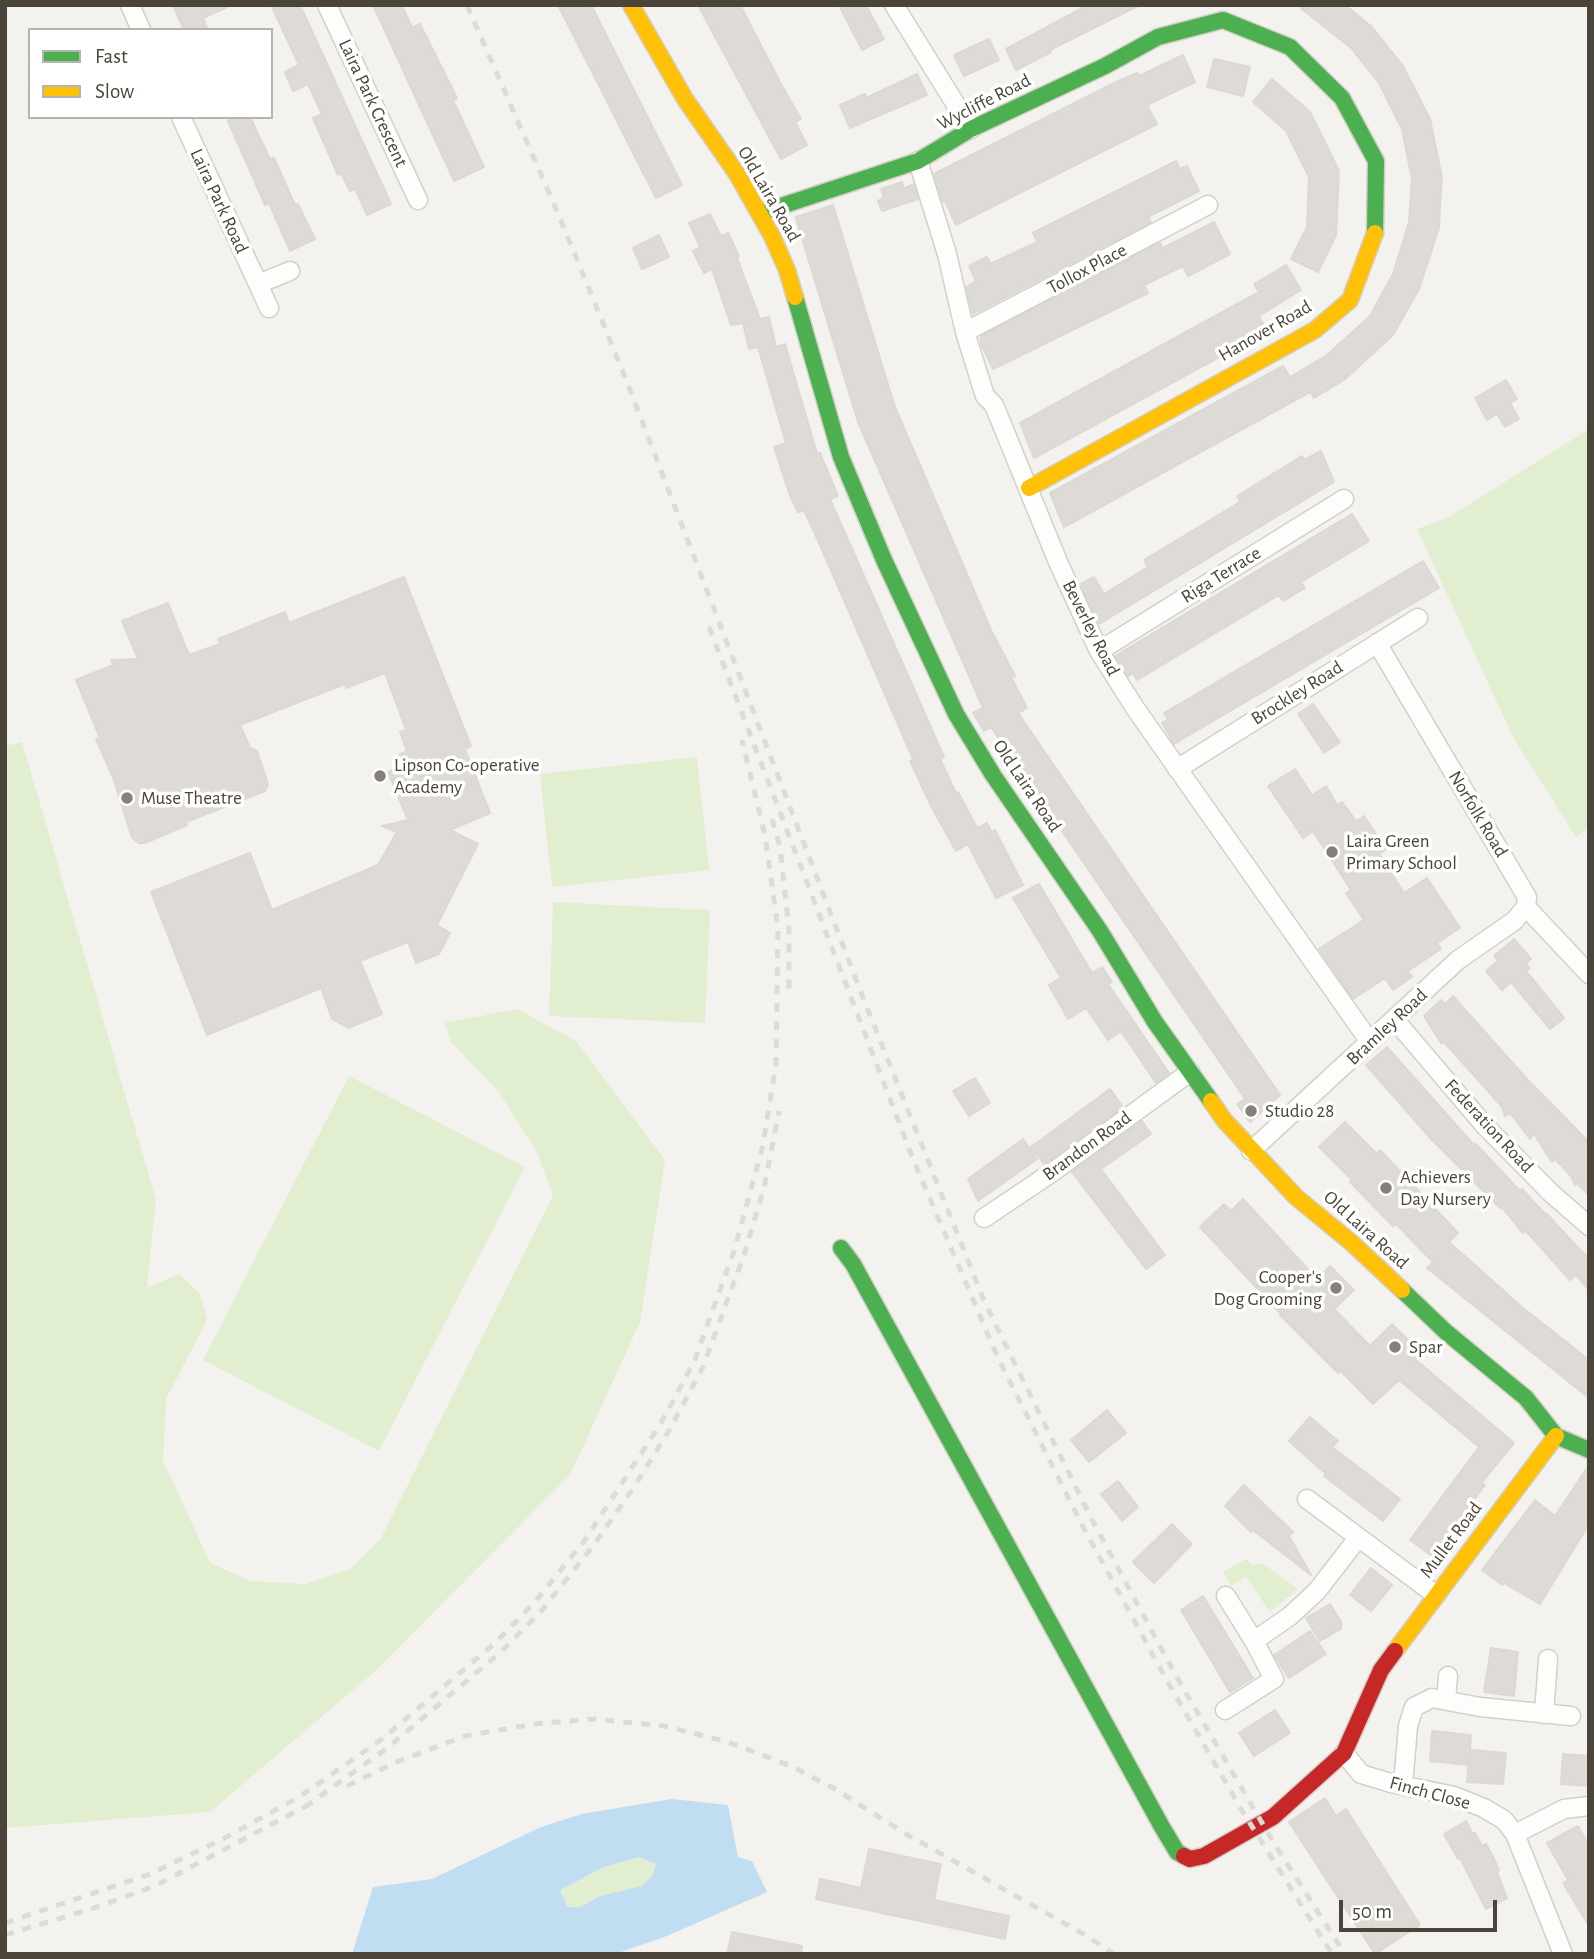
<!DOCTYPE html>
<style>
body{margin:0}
#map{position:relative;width:1594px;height:1959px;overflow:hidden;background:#f4f2ee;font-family:"Alegreya Sans",sans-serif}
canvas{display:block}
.frame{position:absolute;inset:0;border:7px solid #4b4439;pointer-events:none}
.legend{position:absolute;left:28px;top:28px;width:245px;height:91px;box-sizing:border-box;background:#fff;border:2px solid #b7b4b0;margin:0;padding:9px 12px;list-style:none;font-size:21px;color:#4b4439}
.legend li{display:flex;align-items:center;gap:14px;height:35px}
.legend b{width:35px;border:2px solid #b7b4b0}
.scale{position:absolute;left:1339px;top:1900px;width:158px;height:32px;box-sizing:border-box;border:4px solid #4b4439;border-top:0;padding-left:9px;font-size:21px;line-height:24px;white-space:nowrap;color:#4b4439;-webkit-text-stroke:5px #fff;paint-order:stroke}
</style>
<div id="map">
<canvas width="1594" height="1959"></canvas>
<div class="frame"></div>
<ul class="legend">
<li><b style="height:9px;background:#4caf50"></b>Fast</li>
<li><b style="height:9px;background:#ffc107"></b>Slow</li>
</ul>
<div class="scale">50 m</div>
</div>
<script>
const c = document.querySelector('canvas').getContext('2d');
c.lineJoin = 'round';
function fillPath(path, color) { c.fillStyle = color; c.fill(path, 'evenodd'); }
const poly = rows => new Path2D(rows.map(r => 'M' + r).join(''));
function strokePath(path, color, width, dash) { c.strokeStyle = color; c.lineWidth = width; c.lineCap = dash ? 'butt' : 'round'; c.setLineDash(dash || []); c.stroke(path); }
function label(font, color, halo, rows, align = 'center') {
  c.font = font + ' "Alegreya Sans",sans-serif'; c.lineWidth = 7; c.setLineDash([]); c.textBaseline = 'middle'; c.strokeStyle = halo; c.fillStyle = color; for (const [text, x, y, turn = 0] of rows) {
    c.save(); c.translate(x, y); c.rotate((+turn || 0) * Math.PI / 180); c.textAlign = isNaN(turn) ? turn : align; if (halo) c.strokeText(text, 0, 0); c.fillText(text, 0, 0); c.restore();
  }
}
const green = poly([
 [1589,429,1589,828,1576,837,1514,739,1417,529,1447,518],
 [22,742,156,1200,147,1288,179,1274,200,1294,207,1320,166,1399,163,1460,210,1563,251,1581,306,1584,350,1569,381,1538,553,1196,537,1152,499,1092,451,1042,445,1023,517,1009,576,1041,665,1160,640,1322,570,1475,372,1674,210,1812,5,1828,5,746],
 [697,757,709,870,552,887,540,774],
 [553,902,710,910,705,1023,549,1016],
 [349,1076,525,1167,379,1451,203,1360],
 [1246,1559,1253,1565,1262,1563,1298,1589,1270,1612,1246,1577,1231,1586,1223,1572],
 [640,1857,656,1864,653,1875,642,1887,600,1896,580,1907,569,1907,560,1890,604,1867]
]);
const water = poly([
 [672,1799,728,1805,738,1857,752,1861,767,1892,667,1936,615,1954,352,1954,373,1887,432,1879,541,1827,582,1814],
 [639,1857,656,1864,653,1875,642,1886,600,1896,580,1907,568,1907,560,1890,604,1867]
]);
const building = poly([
 [173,5,232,5,203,18,208,30,184,30,173,5],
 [271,5,300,5,391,204,367,215,355,189,350,191,341,173,338,175,313,118,322,114,308,84,293,91,285,72,299,65,271,5],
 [373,5,402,5,412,28,420,24,457,98,453,100,484,167,454,181,373,5],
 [558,5,591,5,682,185,656,198,558,5],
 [698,5,740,5,781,84,801,119,795,122,807,145,781,159,698,5],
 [839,5,866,5,884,39,862,50,839,5],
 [1088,5,1140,5,1050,50,1051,52,1016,70,1006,49,1088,5],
 [1297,5,1345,5,1372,27,1403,66,1430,119,1442,178,1440,204,1439,228,1419,289,1393,335,1344,380,1314,398,1310,392,1064,527,1050,493,1283,366,1290,377,1327,355,1370,316,1393,274,1409,222,1412,179,1402,129,1379,83,1351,48,1297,5],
 [989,39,999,60,964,76,954,55,989,39],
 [1183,55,1195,82,1147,105,1157,124,956,225,945,201,943,202,934,174,1114,83,1137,73,1139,76,1183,55],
 [1214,59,1250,67,1243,96,1207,87,1214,59],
 [917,74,927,95,850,128,840,105,865,94,866,98,917,74],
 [1272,79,1310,112,1339,171,1336,235,1318,272,1291,259,1307,227,1309,177,1286,131,1253,102,1272,79],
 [237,117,250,117,270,159,274,158,295,205,298,204,315,239,290,251,269,203,265,205,228,121,237,117],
 [1176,161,1180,169,1187,166,1199,191,1148,217,1151,222,973,314,966,287,976,281,969,266,987,257,991,264,1022,249,1038,242,1033,233,1176,161],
 [902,182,904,189,913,184,918,199,882,211,878,201,884,198,881,189,902,182],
 [833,205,895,407,991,630,1015,676,1011,677,1027,708,1018,713,1280,1095,1250,1122,1237,1104,1245,1099,1226,1071,991,727,984,731,973,713,983,708,858,422,797,222,796,217,833,205],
 [710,214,721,236,728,233,739,256,737,258,760,319,769,317,776,347,785,344,817,454,820,453,838,496,830,499,944,757,940,759,956,793,958,792,977,828,987,823,991,832,995,830,1023,885,996,898,968,844,956,851,931,806,910,761,913,759,820,545,804,510,798,512,789,493,774,447,786,443,758,347,749,349,743,323,731,325,712,269,704,273,693,251,700,247,689,223,710,214],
 [1214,222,1230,254,1188,276,1183,266,1144,285,1148,293,993,369,981,344,981,336,1160,243,1163,248,1214,222],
 [659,235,669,257,642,269,633,248,659,235],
 [1286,265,1301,290,1259,316,1267,331,1034,458,1020,423,1259,292,1254,284,1286,265],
 [1506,380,1517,399,1510,403,1519,419,1505,427,1497,414,1487,420,1475,398,1506,380],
 [1321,451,1334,482,1099,624,1081,584,1094,577,1104,594,1148,567,1144,560,1240,502,1237,496,1302,456,1304,460,1321,451],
 [1352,514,1369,541,1301,582,1305,588,1283,601,1279,595,1137,680,1133,673,1128,676,1115,656,1352,514],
 [1423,561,1439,588,1174,744,1162,723,1168,720,1164,713,1423,561],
 [404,577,471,746,465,749,490,813,450,830,478,844,437,925,450,933,439,954,416,963,408,942,360,961,382,1014,348,1028,332,1019,321,988,207,1035,151,892,250,853,272,910,378,865,397,832,382,826,408,820,388,772,403,766,399,755,407,751,400,732,406,730,385,673,346,688,345,684,240,725,250,748,257,751,268,784,265,791,186,822,187,825,145,843,139,843,132,838,114,780,96,739,100,738,76,680,113,665,111,660,138,659,122,621,168,603,189,655,220,644,218,639,285,612,289,623,404,577],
 [1313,704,1340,742,1324,753,1298,714,1313,704],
 [1295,769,1312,795,1326,786,1337,805,1342,802,1356,821,1364,816,1386,849,1379,854,1404,893,1427,878,1460,928,1437,943,1441,949,1408,971,1412,977,1393,990,1385,978,1353,999,1319,949,1364,920,1346,893,1351,890,1313,831,1303,838,1268,786,1295,769],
 [1039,884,1092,973,1102,967,1112,982,1108,984,1169,1073,1156,1083,1121,1031,1108,1040,1086,1008,1068,1019,1049,985,1061,978,1013,898,1039,884],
 [1514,939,1531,959,1526,963,1530,968,1526,971,1564,1018,1550,1029,1511,982,1502,990,1486,971,1498,961,1494,956,1514,939],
 [1453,996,1525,1077,1589,1142,1589,1195,1577,1183,1575,1185,1571,1176,1555,1159,1552,1162,1534,1134,1530,1139,1510,1113,1505,1116,1502,1107,1487,1090,1444,1042,1441,1043,1424,1016,1441,1000,1445,1004,1453,996],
 [1387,1047,1474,1145,1476,1144,1520,1191,1522,1189,1545,1214,1546,1213,1584,1254,1589,1255,1589,1290,1576,1275,1570,1280,1526,1231,1523,1233,1502,1207,1500,1208,1432,1140,1366,1065,1387,1047],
 [975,1078,990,1103,969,1116,953,1091,975,1078],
 [1110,1089,1123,1107,1044,1164,1031,1147,1110,1089],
 [1142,1121,1151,1134,1101,1169,1165,1255,1146,1269,1072,1172,1142,1121],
 [1345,1122,1377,1154,1380,1150,1458,1233,1449,1242,1523,1308,1589,1360,1589,1398,1427,1268,1433,1262,1396,1224,1393,1226,1350,1182,1352,1180,1319,1147,1345,1122],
 [1023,1139,1037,1159,978,1201,968,1179,1023,1139],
 [1243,1199,1317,1279,1330,1266,1354,1290,1334,1309,1370,1346,1392,1324,1423,1354,1416,1360,1514,1443,1482,1482,1485,1485,1432,1556,1410,1540,1479,1447,1399,1380,1373,1404,1341,1371,1338,1373,1280,1315,1281,1314,1200,1227,1224,1204,1231,1211,1243,1199],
 [1107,1410,1126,1433,1089,1462,1071,1440,1107,1410],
 [1310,1417,1338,1441,1332,1447,1400,1499,1383,1521,1324,1476,1326,1474,1289,1441,1310,1417],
 [1589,1465,1589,1524,1540,1604,1504,1583,1502,1585,1482,1570,1535,1500,1555,1516,1589,1465],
 [1118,1481,1138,1507,1122,1521,1101,1494,1118,1481],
 [1244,1485,1293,1532,1289,1536,1311,1575,1253,1530,1251,1532,1225,1506,1244,1485],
 [1172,1524,1192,1544,1154,1583,1133,1562,1172,1524],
 [1371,1568,1392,1585,1371,1611,1350,1595,1371,1568],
 [1203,1596,1253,1678,1230,1692,1181,1610,1203,1596],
 [1330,1604,1341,1622,1341,1629,1320,1641,1306,1618,1330,1604],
 [1310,1631,1326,1654,1289,1678,1274,1655,1310,1631],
 [1491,1648,1518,1652,1514,1696,1484,1692,1491,1648],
 [1275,1710,1290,1733,1254,1756,1239,1733,1275,1710],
 [1432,1731,1471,1735,1470,1750,1506,1753,1503,1784,1467,1782,1469,1758,1468,1765,1430,1761,1432,1731],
 [1563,1754,1589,1756,1589,1786,1561,1784,1563,1754],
 [1325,1798,1336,1816,1346,1809,1420,1925,1375,1954,1289,1822,1325,1798],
 [1466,1821,1473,1834,1475,1833,1482,1846,1486,1844,1493,1857,1499,1870,1497,1872,1507,1898,1486,1909,1460,1858,1458,1859,1444,1834,1466,1821],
 [1578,1826,1589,1846,1589,1926,1563,1883,1568,1880,1547,1843,1578,1826],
 [869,1849,941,1864,934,1900,1009,1916,1005,1939,816,1899,820,1879,861,1888,869,1849],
 [732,1932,802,1946,801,1954,727,1954,732,1932]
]);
const street = poly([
 [130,5,141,30],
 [327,5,418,200],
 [894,5,971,129],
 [181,117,258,284,290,271],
 [918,161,947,254,965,332,985,396,994,405,1058,562,1099,651,1135,708,1370,1042],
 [258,284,269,308],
 [965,332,1208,205],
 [1377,643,1521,887,1527,897,1526,907,1589,974],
 [1099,651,1344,499],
 [1177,769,1418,618],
 [1395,1020,1485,1126,1551,1193,1589,1226],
 [1251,1151,1458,960,1514,921,1526,907],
 [984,1218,1054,1171,1190,1072],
 [1307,1499,1436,1595],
 [1226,1596,1254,1641],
 [1446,1700,1448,1676],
 [1225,1710,1274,1679,1254,1641,1290,1616,1317,1591,1358,1538],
 [1544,1714,1548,1659],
 [1344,1753,1361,1774,1391,1783,1454,1796,1484,1808,1504,1820,1515,1834,1563,1954],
 [1403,1785,1408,1726,1414,1707,1432,1698,1480,1707,1571,1716],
 [1515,1834,1564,1809,1589,1806]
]);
const fast = poly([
 [760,213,918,161,971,129,1105,66,1158,37,1223,20,1290,47,1342,98,1376,161,1375,233],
 [795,297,841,457,884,560,956,714,993,775,1100,931,1155,1022,1211,1101],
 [841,1248,853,1264,1162,1827,1177,1852,1184,1856],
 [1402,1290,1446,1332,1526,1398,1556,1436,1589,1450]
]);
const slow = poly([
 [631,5,685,99,737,174,772,236,787,270,795,297],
 [1029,488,1315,330,1350,300,1375,233],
 [1211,1101,1224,1120,1296,1197,1353,1244,1402,1290],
 [1395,1651,1556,1436]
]);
const jam = poly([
 [1184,1856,1190,1859,1204,1856,1273,1817,1344,1753,1381,1670,1395,1651]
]);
const rail = poly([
 [467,5,560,218,627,382,862,995,985,1303,1091,1518,1175,1674,1275,1845,1345,1954],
 [709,627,913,1159,998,1358,1081,1523,1166,1679,1241,1809,1332,1954],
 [772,819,780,847,789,929,789,992],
 [347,1786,394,1763,465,1736,534,1724,594,1719,664,1726,728,1742,791,1766,835,1789,906,1834,1087,1936,1114,1954],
 [305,1807,386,1749,502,1651,542,1610,593,1546,634,1487,670,1429,703,1367,744,1255,764,1188,779,1111],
 [5,1923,150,1874,223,1839,299,1797,382,1739,494,1644,534,1603,585,1540,661,1423,694,1362,734,1251,763,1145,776,1064,778,929,765,835,742,740],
 [5,1935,91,1909,155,1886,312,1803]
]);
const markers = [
 [380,776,7,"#868178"],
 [127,798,7,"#868178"],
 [1332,852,7,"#868178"],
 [1251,1111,7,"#868178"],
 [1386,1188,7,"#868178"],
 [1336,1288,7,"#868178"],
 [1395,1347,7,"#868178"]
];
const streetNames = [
 ["Wycliffe Road",984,102,-27],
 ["Laira Park Crescent",373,103,65],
 ["Old Laira Road",769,194,60],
 ["Laira Park Road",219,201,65],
 ["Tollox Place",1087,269,-28],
 ["Hanover Road",1265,331,-30],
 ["Riga Terrace",1221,575,-32],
 ["Beverley Road",1091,628,63],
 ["Brockley Road",1297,693,-32],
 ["Old Laira Road",1027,786,56],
 ["Norfolk Road",1478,814,59],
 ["Bramley Road",1387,1027,-43],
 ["Federation Road",1489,1126,47],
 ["Brandon Road",1087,1146,-36],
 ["Old Laira Road",1366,1230,42],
 ["Mullet Road",1451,1540,-53],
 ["Finch Close",1430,1793,15]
];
const poiNames = [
 ["Lipson Co-operative",394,765],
 ["Academy",394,787],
 ["Muse Theatre",141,798],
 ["Laira Green",1346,841],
 ["Primary School",1346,863],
 ["Studio 28",1265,1111],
 ["Achievers",1400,1177],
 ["Day Nursery",1400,1199],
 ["Cooper's",1322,1277,"right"],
 ["Dog Grooming",1322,1299,"right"],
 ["Spar",1409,1347]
];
fillPath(green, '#e1eecf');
fillPath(water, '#c0ddf1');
fillPath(building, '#dedbd6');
strokePath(building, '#dcd9d4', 2);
strokePath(street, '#d2d0cb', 21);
strokePath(fast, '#d3cfc5', 19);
strokePath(slow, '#d3cfc5', 19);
strokePath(jam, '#d3cfc5', 19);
strokePath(street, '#fdfdfc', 18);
strokePath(fast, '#4caf50', 16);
strokePath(slow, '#ffc107', 16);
strokePath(jam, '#c62828', 16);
strokePath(rail, '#dbdbda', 5, [9, 9]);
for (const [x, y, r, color] of markers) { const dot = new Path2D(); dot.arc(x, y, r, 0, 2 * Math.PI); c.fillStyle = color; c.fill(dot); strokePath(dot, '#fff', 2.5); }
label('19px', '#4b4439', '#fff', streetNames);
label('19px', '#4b4439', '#fff', poiNames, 'left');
</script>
